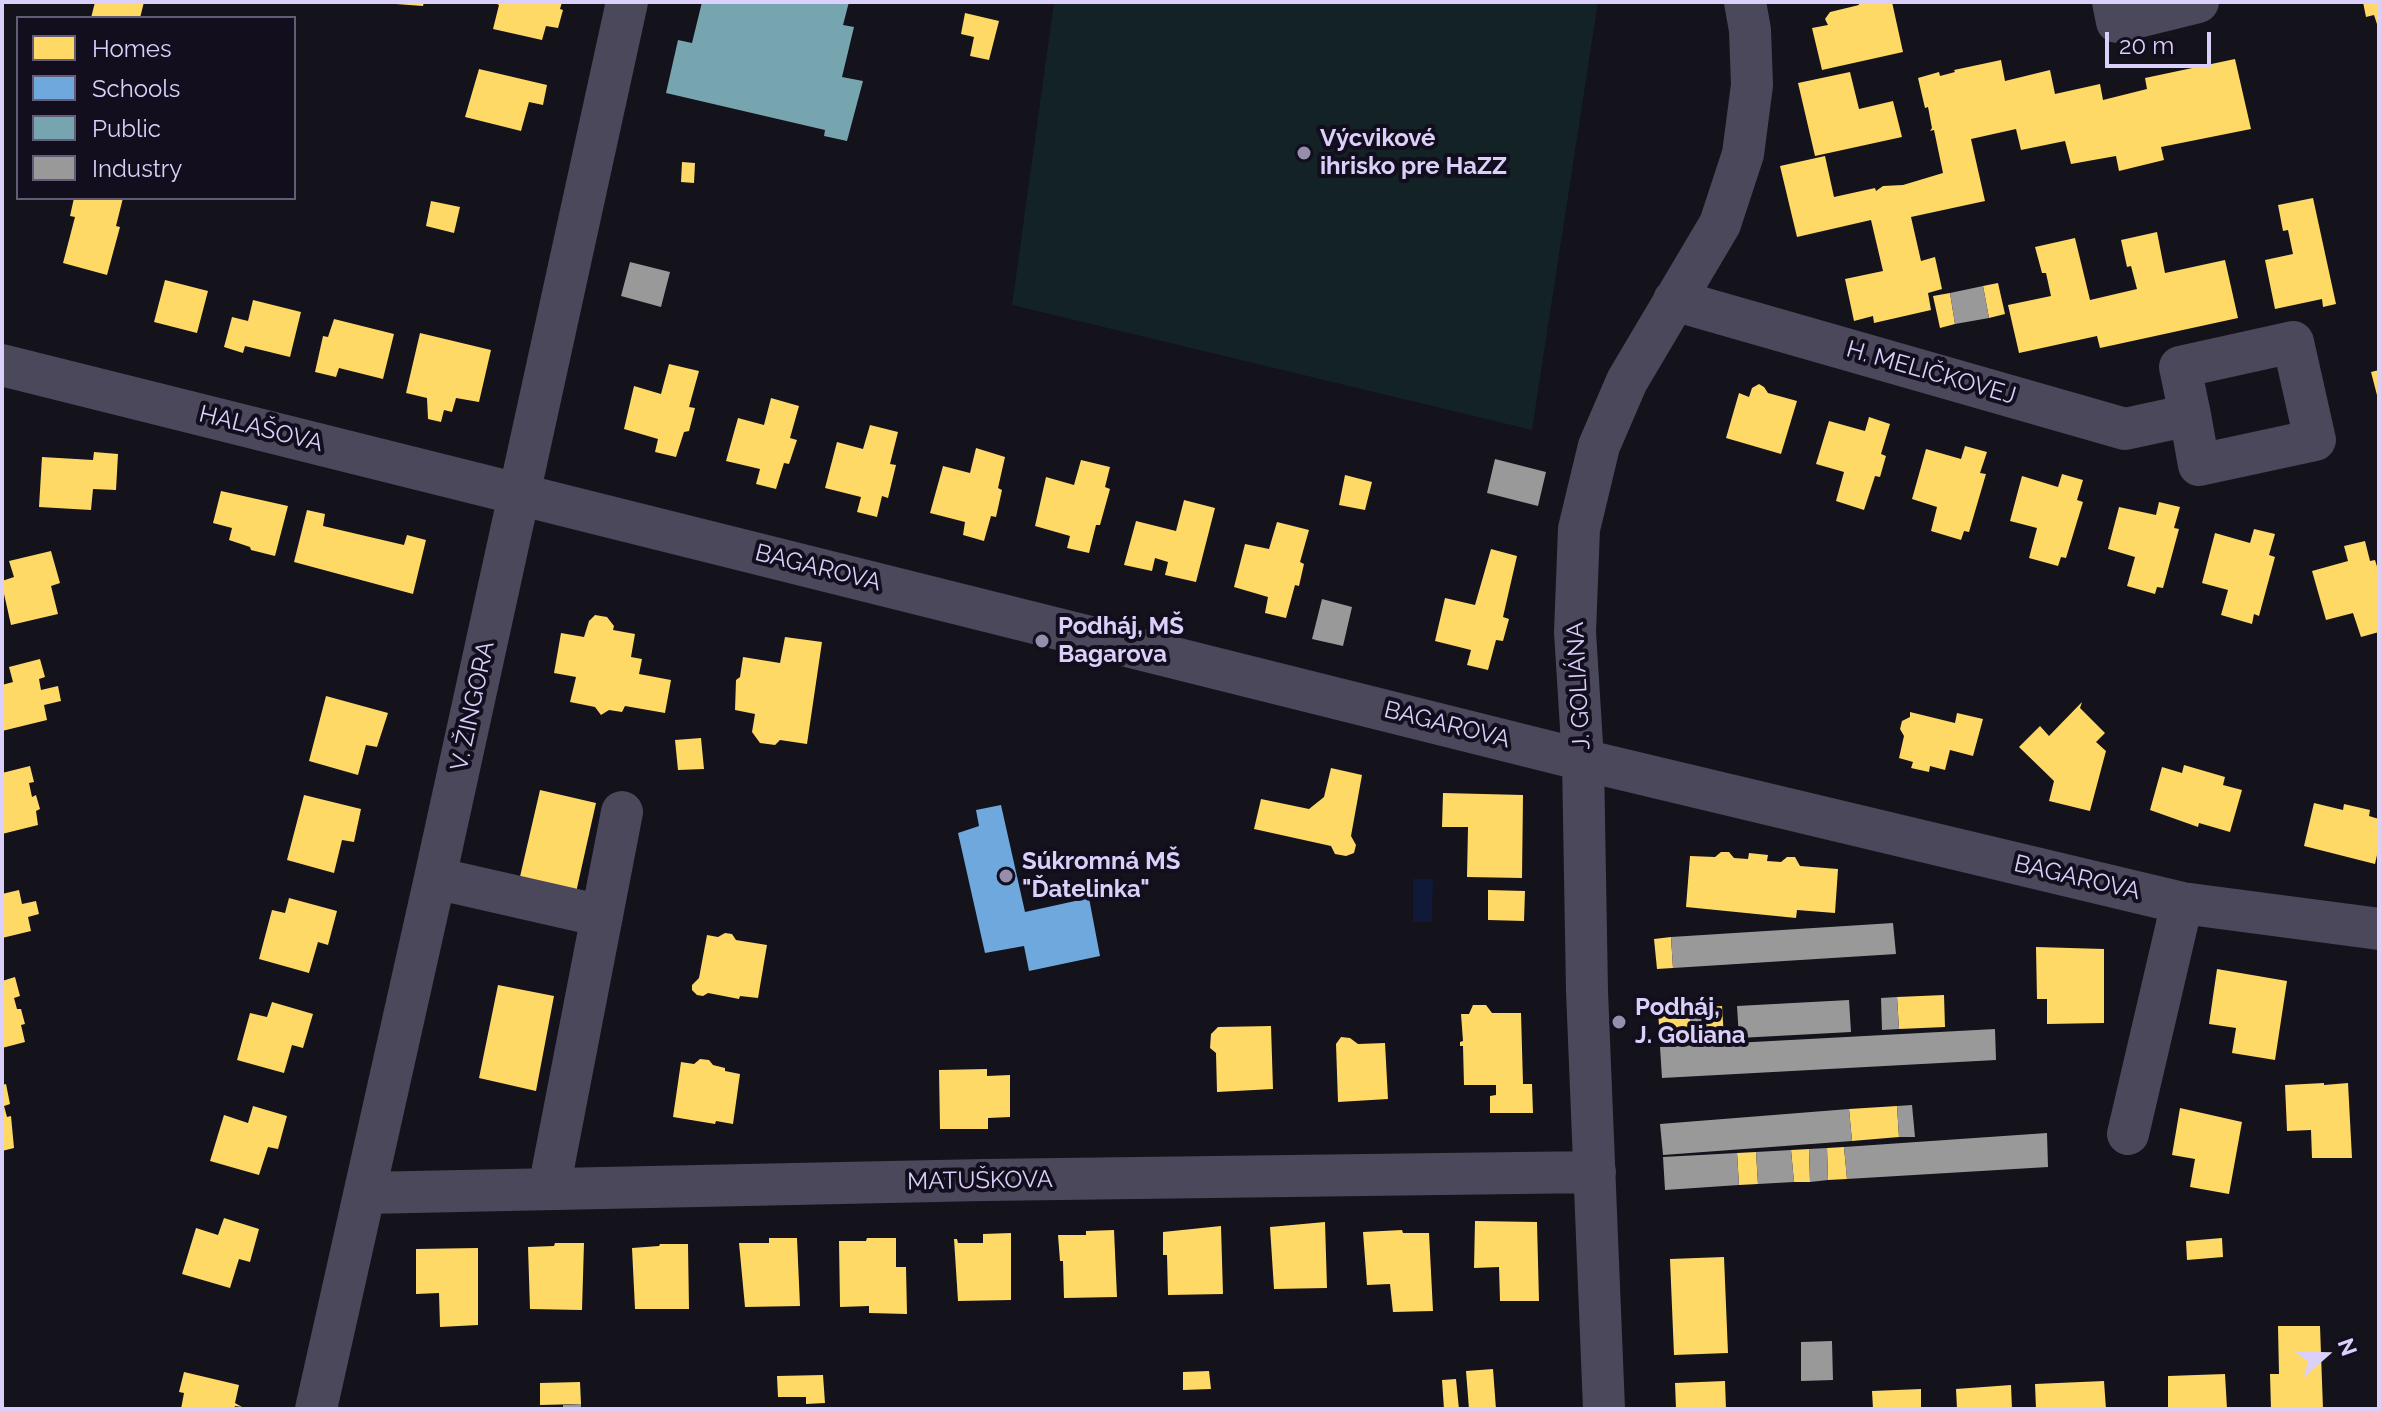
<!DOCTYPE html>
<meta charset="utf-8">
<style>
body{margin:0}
#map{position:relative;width:2381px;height:1411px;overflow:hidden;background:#14121a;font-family:Raleway,sans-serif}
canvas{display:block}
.frame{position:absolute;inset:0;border:4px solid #dad0fa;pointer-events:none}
.legend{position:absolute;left:16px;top:16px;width:280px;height:184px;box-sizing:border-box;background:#130e1e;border:2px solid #635c76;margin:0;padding:10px 14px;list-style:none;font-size:24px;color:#dad0fa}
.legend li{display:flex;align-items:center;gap:16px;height:40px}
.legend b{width:40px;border:2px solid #635c76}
.north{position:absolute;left:2285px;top:1315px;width:80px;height:80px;-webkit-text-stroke:6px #130e1e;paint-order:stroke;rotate:70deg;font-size:22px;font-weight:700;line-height:32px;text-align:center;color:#dad0fa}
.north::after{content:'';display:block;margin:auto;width:28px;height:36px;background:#dad0fa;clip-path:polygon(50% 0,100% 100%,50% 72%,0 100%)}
.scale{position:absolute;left:2105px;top:32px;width:106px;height:36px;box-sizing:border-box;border:4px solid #dad0fa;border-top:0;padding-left:10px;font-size:24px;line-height:28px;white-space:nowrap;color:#dad0fa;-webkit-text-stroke:6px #130e1e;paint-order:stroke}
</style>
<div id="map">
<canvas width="2381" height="1411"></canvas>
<div class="frame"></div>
<ul class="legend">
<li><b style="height:22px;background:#ffd966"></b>Homes</li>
<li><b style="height:22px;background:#6fa8dc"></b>Schools</li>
<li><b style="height:22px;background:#76a5af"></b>Public</li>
<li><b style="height:22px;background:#999"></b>Industry</li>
</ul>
<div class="north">N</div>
<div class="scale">20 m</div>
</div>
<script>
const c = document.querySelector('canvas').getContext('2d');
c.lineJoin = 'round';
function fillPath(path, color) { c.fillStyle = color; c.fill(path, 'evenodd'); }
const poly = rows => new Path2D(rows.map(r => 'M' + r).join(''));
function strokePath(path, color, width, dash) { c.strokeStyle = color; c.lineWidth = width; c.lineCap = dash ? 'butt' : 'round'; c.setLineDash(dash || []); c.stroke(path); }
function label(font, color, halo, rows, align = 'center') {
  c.font = font + ' Raleway,sans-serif'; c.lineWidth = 8; c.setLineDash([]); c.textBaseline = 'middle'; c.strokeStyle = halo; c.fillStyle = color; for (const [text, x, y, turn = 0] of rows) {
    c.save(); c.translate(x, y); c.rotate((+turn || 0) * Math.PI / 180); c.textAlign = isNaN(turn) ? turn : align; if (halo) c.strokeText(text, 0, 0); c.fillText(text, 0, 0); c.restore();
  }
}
const green = poly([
 [1054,2,1598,2,1532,430,1012,305]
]);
const water = poly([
 [1413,879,1433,879,1432,922,1413,922]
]);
const homes = poly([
 [95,2,144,2,140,18,91,18],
 [396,2,424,2,423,6,396,4],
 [493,2,562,2,560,9,563,10,558,28,546,26,542,40,493,29,499,5],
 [1858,2,1892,2,1903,52,1822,70,1812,28,1828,25,1825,19,1830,12,1859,5],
 [2363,2,2379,2,2379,30,2374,15,2366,17],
 [965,13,999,21,989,60,970,56,974,37,961,34],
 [2235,59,2251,129,2161,147,2164,160,2119,171,2116,156,2071,164,2065,141,2021,150,2016,129,1971,139,1985,201,1911,217,1921,261,1935,257,1942,289,1928,293,1931,310,1874,323,1873,316,1854,321,1845,279,1883,271,1871,220,1797,237,1780,166,1825,156,1834,197,1875,188,1876,191,1883,186,1903,185,1943,173,1934,130,1930,131,1932,128,1928,107,1925,108,1918,78,1939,72,1940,76,1955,72,1954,70,2001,60,2005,81,2050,70,2055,94,2100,84,2103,100,2147,89,2145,78],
 [479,69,547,85,543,105,529,102,521,131,465,117],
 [1850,72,1859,109,1893,101,1902,137,1815,156,1798,83],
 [682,162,695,163,694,183,681,182],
 [74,198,123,198,116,226,120,227,107,275,63,263,75,217,70,216],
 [2313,198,2336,304,2323,307,2322,299,2275,309,2265,260,2293,254,2288,230,2283,231,2278,205],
 [431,201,460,207,454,233,426,226],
 [2157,232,2165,273,2225,260,2238,318,2100,348,2097,336,2019,353,2008,305,2051,296,2046,273,2042,273,2035,247,2075,238,2090,300,2137,289,2131,266,2127,267,2121,240],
 [165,280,208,291,197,333,154,322],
 [1998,283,2005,314,1989,318,1983,286],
 [1950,293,1955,324,1940,328,1933,296],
 [253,300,301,312,290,357,245,346,243,353,224,347,232,317,248,321],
 [334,319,394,334,383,379,339,368,336,377,315,372,323,336,328,337],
 [420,333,491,350,479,402,456,398,452,412,444,410,441,422,428,419,427,398,406,393],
 [669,364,699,371,689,407,695,408,689,431,684,432,676,457,655,452,658,439,624,429,634,386,661,394],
 [2379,370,2379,399,2378,399,2371,372],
 [1759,384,1764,387,1768,393,1797,401,1781,454,1726,438,1739,393,1749,397,1752,388],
 [771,398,799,406,790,438,797,440,789,464,784,463,776,489,756,484,760,469,726,461,738,418,764,425],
 [1869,417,1890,424,1881,454,1886,456,1880,477,1875,476,1864,510,1836,501,1844,472,1816,464,1829,421,1865,431],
 [870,425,898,432,890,464,896,465,888,498,882,496,877,517,857,512,861,497,825,488,837,442,863,449],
 [1965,446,1987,452,1980,473,1986,474,1969,532,1964,531,1961,540,1931,531,1937,507,1912,499,1926,449,1961,459],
 [976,448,1005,457,998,488,1002,490,996,517,991,516,984,541,963,535,965,522,930,513,943,466,970,473],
 [94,452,118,454,116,490,93,489,91,510,39,507,42,457,93,460],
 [1081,460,1110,467,1105,487,1110,489,1100,525,1096,525,1089,553,1067,548,1070,536,1035,526,1046,477,1074,485],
 [2062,474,2083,480,2077,500,2083,502,2066,558,2061,557,2058,566,2029,558,2037,528,2010,521,2022,476,2058,487],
 [1345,475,1372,482,1365,510,1339,505],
 [221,491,288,506,275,556,251,550,250,547,229,540,232,528,213,523],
 [1184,500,1215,508,1196,582,1165,575,1168,562,1155,558,1152,571,1124,565,1136,521,1176,531],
 [2159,502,2180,507,2174,528,2179,529,2163,588,2157,587,2155,594,2127,586,2135,557,2108,549,2119,507,2156,515],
 [307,510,325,514,323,526,404,545,407,535,426,540,413,594,294,562],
 [1277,522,1309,530,1300,562,1304,564,1299,586,1295,585,1286,618,1265,613,1268,597,1234,587,1245,544,1269,549],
 [2254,529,2275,534,2269,555,2275,557,2259,616,2254,614,2252,624,2221,615,2228,590,2202,583,2215,533,2250,543],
 [2365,541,2370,561,2375,560,2379,573,2379,632,2361,637,2353,613,2326,620,2312,571,2348,561,2344,546],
 [1491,549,1517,556,1503,617,1509,619,1503,641,1496,640,1488,670,1467,665,1471,650,1435,641,1445,598,1475,605],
 [51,551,60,583,51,586,58,614,11,625,2,585,2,581,14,577,9,561],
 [595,615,607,617,614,626,613,630,635,634,631,657,642,659,639,674,671,680,665,713,625,706,622,712,609,710,601,715,595,707,570,702,576,677,554,673,561,633,584,637,589,621],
 [785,637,822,642,807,744,780,740,775,745,760,743,752,732,755,714,735,710,736,680,740,677,743,657,780,663],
 [40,659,45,677,39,679,41,690,58,686,61,701,44,705,47,720,2,731,2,685,13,682,9,667],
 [326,696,388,713,377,747,366,745,358,775,309,761],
 [2082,702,2080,708,2105,733,2096,742,2106,751,2090,811,2049,801,2054,781,2019,747,2040,726,2049,736],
 [1910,712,1955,723,1957,713,1983,719,1973,756,1950,750,1945,770,1930,766,1929,772,1911,768,1913,762,1899,758,1904,736,1900,729,1902,721,1910,717],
 [701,738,704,769,678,770,675,740],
 [2184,765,2225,777,2223,785,2242,790,2230,832,2199,823,2198,827,2150,810,2162,767,2182,773],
 [30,766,34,782,29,783,32,797,36,795,40,809,36,811,38,825,2,834,2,773],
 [1331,768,1362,775,1351,836,1356,845,1354,853,1346,856,1335,854,1331,846,1254,829,1261,799,1309,809,1324,797],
 [540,790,596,803,575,897,519,881],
 [1443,793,1523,795,1522,878,1467,877,1468,827,1442,827],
 [304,795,361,809,354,842,342,840,334,873,287,860],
 [2314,803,2343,810,2344,804,2370,810,2369,816,2379,819,2379,846,2375,864,2304,846],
 [1721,852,1729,852,1734,858,1748,859,1749,853,1768,855,1767,861,1781,862,1787,857,1795,857,1800,866,1838,869,1835,913,1797,910,1796,918,1686,907,1690,856,1715,857],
 [19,890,22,904,36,901,39,914,28,917,31,931,2,938,2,894],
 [1488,890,1525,891,1524,921,1488,920],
 [289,898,337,911,328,945,318,942,309,973,259,959,272,910,285,913],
 [725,933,732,934,736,940,767,945,758,998,740,996,739,999,708,993,703,996,697,995,692,990,692,985,699,978,707,935,718,937],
 [1671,937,1673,968,1657,969,1654,939],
 [2036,947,2104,949,2104,1023,2047,1024,2047,999,2037,999],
 [2217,969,2287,981,2275,1060,2232,1053,2236,1028,2209,1024],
 [15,977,20,996,14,998,17,1009,21,1009,25,1024,21,1025,25,1042,2,1048,2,981],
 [498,985,554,996,536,1091,479,1078],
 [1944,995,1945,1027,1899,1029,1897,997],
 [272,1002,313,1014,303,1048,292,1045,284,1073,237,1060,250,1013,267,1017],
 [1473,1005,1486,1005,1492,1013,1521,1013,1523,1084,1532,1084,1533,1113,1490,1113,1490,1096,1496,1095,1496,1085,1464,1085,1463,1046,1460,1046,1460,1042,1463,1041,1461,1014,1469,1014],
 [1722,1006,1724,1038,1708,1039,1706,1007],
 [1689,1008,1692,1040,1660,1042,1658,1010],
 [1271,1026,1273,1089,1217,1092,1216,1053,1210,1048,1211,1034,1218,1027],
 [1341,1037,1350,1038,1358,1044,1385,1043,1388,1099,1338,1102,1336,1044],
 [700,1059,709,1060,713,1065,725,1068,725,1071,740,1074,733,1124,716,1121,715,1124,673,1117,681,1062,694,1064],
 [987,1069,987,1076,1010,1075,1010,1117,988,1118,988,1129,940,1129,939,1070],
 [2324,1083,2324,1085,2348,1083,2352,1158,2312,1158,2311,1130,2287,1131,2285,1085],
 [6,1084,10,1104,4,1106,7,1117,11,1116,14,1148,2,1151,2,1085],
 [253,1106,287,1116,278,1149,268,1147,259,1175,210,1161,224,1115,248,1123],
 [1897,1106,1899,1137,1852,1141,1849,1109],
 [2180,1108,2242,1122,2229,1194,2190,1187,2195,1159,2172,1155],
 [1844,1147,1847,1179,1828,1180,1827,1148],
 [1809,1149,1810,1182,1794,1182,1791,1150],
 [1756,1152,1758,1184,1739,1185,1737,1153],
 [224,1218,259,1229,250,1262,239,1259,230,1288,182,1274,196,1228,218,1235],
 [1475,1221,1537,1222,1539,1301,1500,1301,1499,1267,1474,1268],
 [1325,1222,1327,1288,1274,1289,1270,1227],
 [1221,1226,1223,1294,1168,1295,1167,1255,1163,1255,1163,1232],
 [1114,1230,1117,1297,1064,1298,1063,1261,1060,1261,1058,1235,1086,1235,1086,1231],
 [1402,1230,1403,1233,1429,1233,1433,1311,1393,1312,1390,1284,1367,1285,1363,1232],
 [1011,1233,1011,1300,958,1301,954,1239,957,1239,958,1243,983,1243,983,1234],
 [769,1238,797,1238,800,1306,745,1307,739,1243,769,1243],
 [867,1238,896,1238,896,1267,906,1267,907,1314,869,1313,869,1306,840,1307,839,1241,866,1241],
 [2222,1238,2223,1257,2187,1260,2186,1241],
 [555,1243,584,1243,582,1310,530,1309,528,1247,554,1246],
 [660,1244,688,1244,689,1309,635,1309,632,1248,659,1246],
 [478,1248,478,1325,440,1327,439,1293,416,1294,416,1249],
 [1724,1257,1728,1353,1674,1355,1670,1259],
 [2278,1326,2320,1326,2323,1409,2271,1409,2270,1374,2279,1374],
 [1493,1369,1496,1409,1469,1409,1466,1371],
 [1209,1371,1211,1389,1183,1390,1183,1372],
 [184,1372,239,1385,235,1403,242,1407,235,1406,234,1409,181,1409,184,1393,179,1392],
 [2225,1374,2227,1409,2168,1409,2168,1376],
 [823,1375,825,1403,806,1404,806,1397,778,1397,777,1376],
 [1456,1379,1459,1409,1444,1409,1442,1380],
 [1725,1381,1726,1409,1676,1409,1675,1383],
 [2104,1381,2106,1409,2036,1409,2035,1384],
 [580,1382,581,1404,540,1405,540,1383],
 [2011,1385,2012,1409,1957,1409,1956,1389],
 [1921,1389,1921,1409,1873,1409,1872,1391]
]);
const schools = poly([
 [1001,805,1025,912,1089,898,1100,956,1029,971,1024,946,985,953,958,833,979,826,976,810]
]);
const public = poly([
 [702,2,849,2,843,25,854,27,842,77,863,81,847,141,824,136,825,130,666,93,678,40,692,43]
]);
const industry = poly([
 [630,262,670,272,661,307,621,296],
 [1983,286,1989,318,1955,324,1950,293],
 [1495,459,1546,472,1538,506,1487,493],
 [1322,599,1352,607,1343,646,1312,639],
 [1893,923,1896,954,1673,968,1671,937],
 [1897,997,1899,1029,1882,1030,1881,998],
 [1849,1000,1851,1032,1739,1038,1737,1006],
 [1706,1007,1708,1039,1692,1040,1689,1008],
 [1995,1029,1996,1060,1662,1078,1660,1047],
 [1912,1105,1915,1137,1899,1137,1897,1106],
 [1849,1109,1852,1141,1663,1155,1660,1124],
 [2047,1133,2048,1167,1847,1179,1844,1147],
 [1827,1148,1828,1180,1810,1182,1809,1149],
 [1791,1150,1794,1182,1758,1184,1756,1152],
 [1737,1153,1739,1185,1665,1190,1663,1157],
 [1832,1341,1833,1380,1801,1381,1801,1342],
 [581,1404,581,1409,563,1409,563,1405]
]);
const minor = poly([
 [2113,2,2117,22,2198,2],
 [1674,300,2125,429,2190,415,2180,367,2293,342,2315,440,2199,465,2190,415],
 [2,365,1583,760,2182,903,2379,929],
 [435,878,602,916],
 [2128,1134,2182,903],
 [549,1189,622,812],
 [365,1193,984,1180,1595,1172],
 [316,1409,435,878,627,2],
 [1604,1409,1587,991,1583,760,1575,632,1579,529,1599,446,1627,381,1720,224,1743,154,1752,85,1750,30,1745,2]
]);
const markers = [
 [1304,153,8,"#958eac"],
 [1042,641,8,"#958eac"],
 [1006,876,8,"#958eac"],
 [1619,1022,8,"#958eac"]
];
const poiNames = [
 ["Výcvikové",1320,139],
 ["ihrisko pre HaZZ",1320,167],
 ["Podháj, MŠ",1058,627],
 ["Bagarova",1058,655],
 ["Súkromná MŠ",1022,862],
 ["\"Ďatelinka\"",1022,890],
 ["Podháj,",1635,1008],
 ["J. Goliana",1635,1036]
];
const streetNames = [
 ["H. MELIČKOVEJ",1931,373,16],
 ["HALAŠOVA",261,429,14],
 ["BAGAROVA",818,568,14],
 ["J. GOLIÁNA",1579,686,-93],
 ["V. ŽINGORA",473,706,-78],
 ["BAGAROVA",1447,725,14],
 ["BAGAROVA",2077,878,13],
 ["MATUŠKOVA",980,1181,-1]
];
fillPath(green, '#122225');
fillPath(water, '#101938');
fillPath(homes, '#ffd966');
fillPath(schools, '#6fa8dc');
fillPath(public, '#76a5af');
fillPath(industry, '#999');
strokePath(minor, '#4a485a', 42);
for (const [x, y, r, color] of markers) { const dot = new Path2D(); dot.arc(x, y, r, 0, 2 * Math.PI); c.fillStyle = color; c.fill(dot); strokePath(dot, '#130e1e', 3); }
label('bold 24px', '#dad0fa', '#130e1e', poiNames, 'left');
label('24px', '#dad0fa', '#130e1e', streetNames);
</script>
